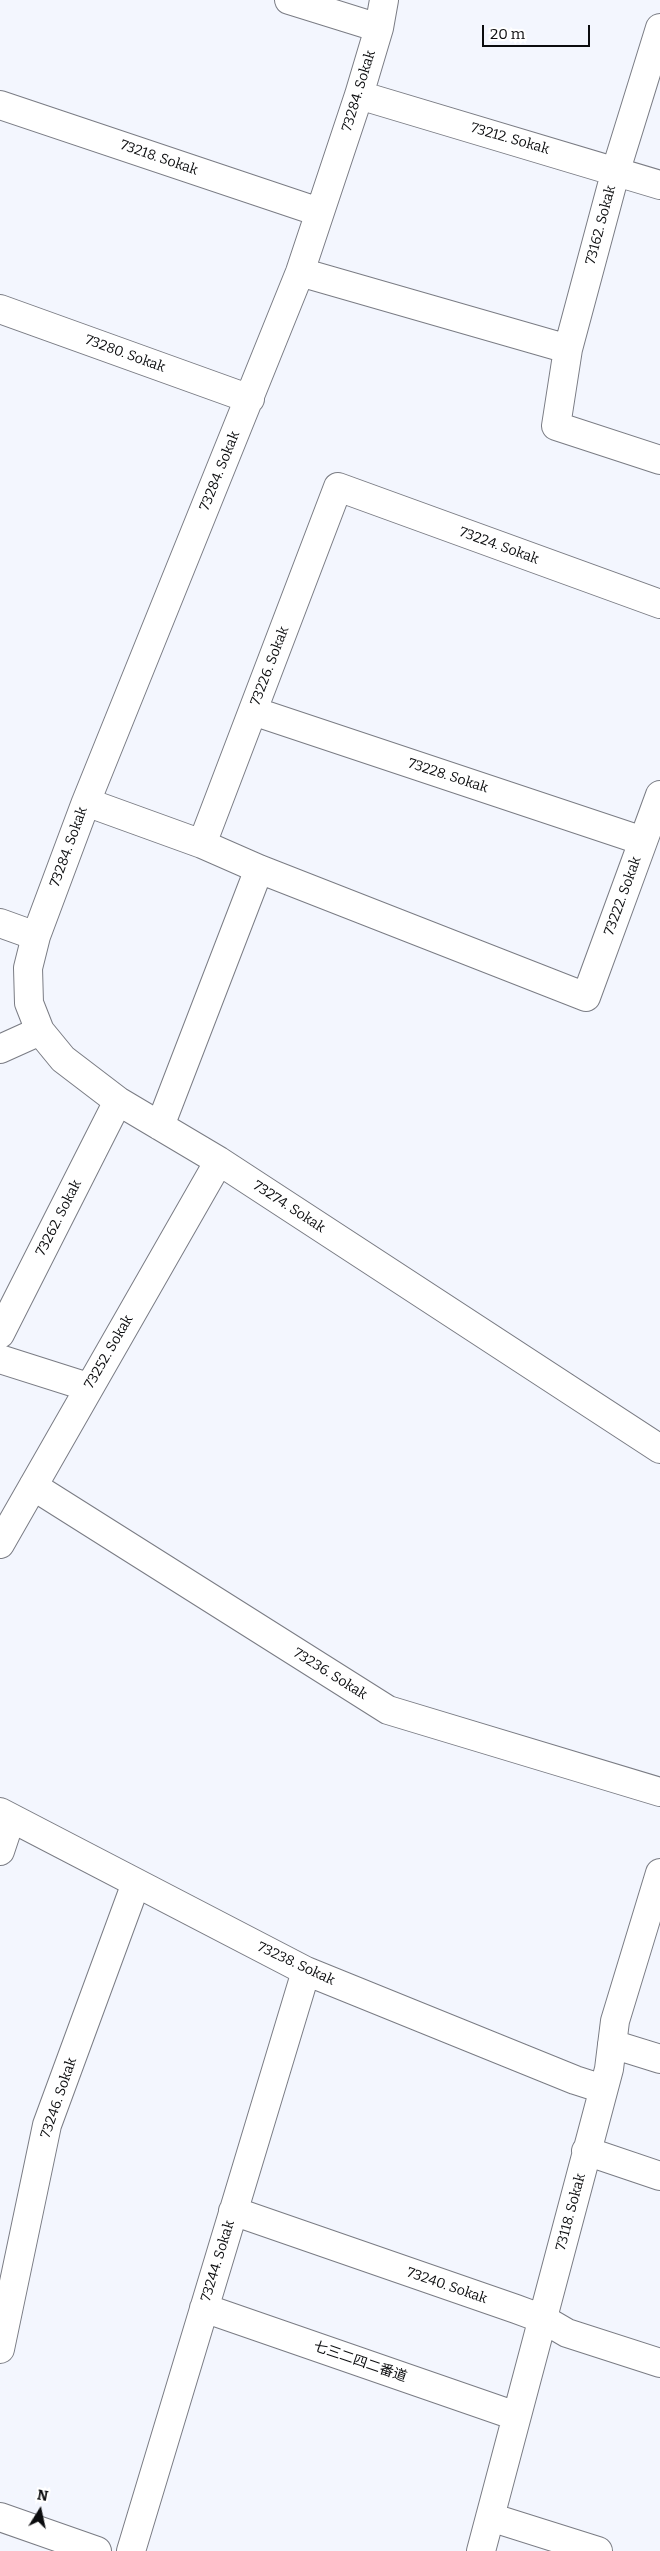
<!DOCTYPE html>
<meta charset="utf-8">
<style>
body{margin:0}
#map{position:relative;width:660px;height:2551px;overflow:hidden;background:#f3f6fe;font-family:Bitter,serif}
canvas{display:block}
.north{position:absolute;left:15px;top:2486px;width:50px;height:50px;-webkit-text-stroke:4px #fff;paint-order:stroke;rotate:10deg;font-size:14px;font-weight:700;line-height:20px;text-align:center;color:#0b0c0e}
.north::after{content:'';display:block;margin:auto;width:18px;height:22px;background:#0b0c0e;clip-path:polygon(50% 0,100% 100%,50% 72%,0 100%)}
.scale{position:absolute;left:482px;top:25px;width:108px;height:22px;box-sizing:border-box;border:2px solid #0b0c0e;border-top:0;padding-left:6px;font-size:15px;line-height:18px;white-space:nowrap;color:#0b0c0e;-webkit-text-stroke:4px #fff;paint-order:stroke}
</style>
<div id="map">
<canvas width="660" height="2551"></canvas>
<div class="north">N</div>
<div class="scale">20 m</div>
</div>
<script>
const c = document.querySelector('canvas').getContext('2d');
c.lineJoin = 'round';
const poly = rows => new Path2D(rows.map(r => 'M' + r).join(''));
function strokePath(path, color, width, dash) { c.strokeStyle = color; c.lineWidth = width; c.lineCap = dash ? 'butt' : 'round'; c.setLineDash(dash || []); c.stroke(path); }
function label(font, color, halo, rows, align = 'center') {
  c.font = font + ' Bitter,"Noto Sans SC",serif'; c.lineWidth = 4; c.setLineDash([]); c.textBaseline = 'middle'; c.strokeStyle = halo; c.fillStyle = color; for (const [text, x, y, turn = 0] of rows) {
    c.save(); c.translate(x, y); c.rotate((+turn || 0) * Math.PI / 180); c.textAlign = isNaN(turn) ? turn : align; if (halo) c.strokeText(text, 0, 0); c.fillText(text, 0, 0); c.restore();
  }
}
const minor = poly([
 [289,0,379,28],
 [660,28,616,170,568,349,556,426,660,460],
 [359,95,660,185],
 [0,105,319,212],
 [300,272,568,349],
 [0,309,250,399],
 [253,711,643,841],
 [86,802,202,844,259,869,586,997,660,795],
 [202,844,338,487,660,604],
 [0,923,36,936,28,968,29,1003,40,1031,63,1059,118,1101,219,1161,660,1449],
 [36,936,86,802,300,272,359,95,379,28,384,0],
 [0,1049,40,1031],
 [160,1126,259,869],
 [0,1334,118,1101],
 [0,1359,88,1387],
 [33,1486,388,1710,660,1792],
 [0,1544,219,1161],
 [0,1812,306,1971,575,2080,603,2089],
 [0,1851,11,1818],
 [612,2044,660,2059],
 [586,2151,660,2176],
 [233,2211,516,2309,543,2319,567,2333,660,2363],
 [204,2308,516,2416],
 [0,2349,47,2125,136,1883],
 [490,2517,598,2551],
 [131,2551,306,1971],
 [481,2551,609,2069,615,2021,660,1873]
]);
const secondary = poly([
 [0,2517,97,2551]
]);
const streetNames = [
 ["73284. Sokak",359,91,-73],
 ["73212. Sokak",510,139,16],
 ["73218. Sokak",159,158,19],
 ["73162. Sokak",601,225,-75],
 ["73280. Sokak",125,354,20],
 ["73284. Sokak",220,471,-68],
 ["73224. Sokak",499,546,20],
 ["73226. Sokak",270,666,-69],
 ["73228. Sokak",448,776,18],
 ["73284. Sokak",69,847,-70],
 ["73222. Sokak",623,896,-70],
 ["73274. Sokak",289,1207,33],
 ["73262. Sokak",59,1218,-63],
 ["73252. Sokak",109,1352,-60],
 ["73236. Sokak",330,1674,32],
 ["73238. Sokak",296,1964,25],
 ["73246. Sokak",59,2098,-71],
 ["73118. Sokak",571,2212,-75],
 ["73244. Sokak",218,2261,-73],
 ["73240. Sokak",447,2286,19],
 ["七三二四二番道",360,2362,19]
];
strokePath(minor, '#7a7c84', 30);
strokePath(secondary, '#7a7c84', 30);
strokePath(minor, '#fff', 28);
strokePath(secondary, '#fff', 28);
label('14px', '#0b0c0e', '#fff', streetNames);
</script>
